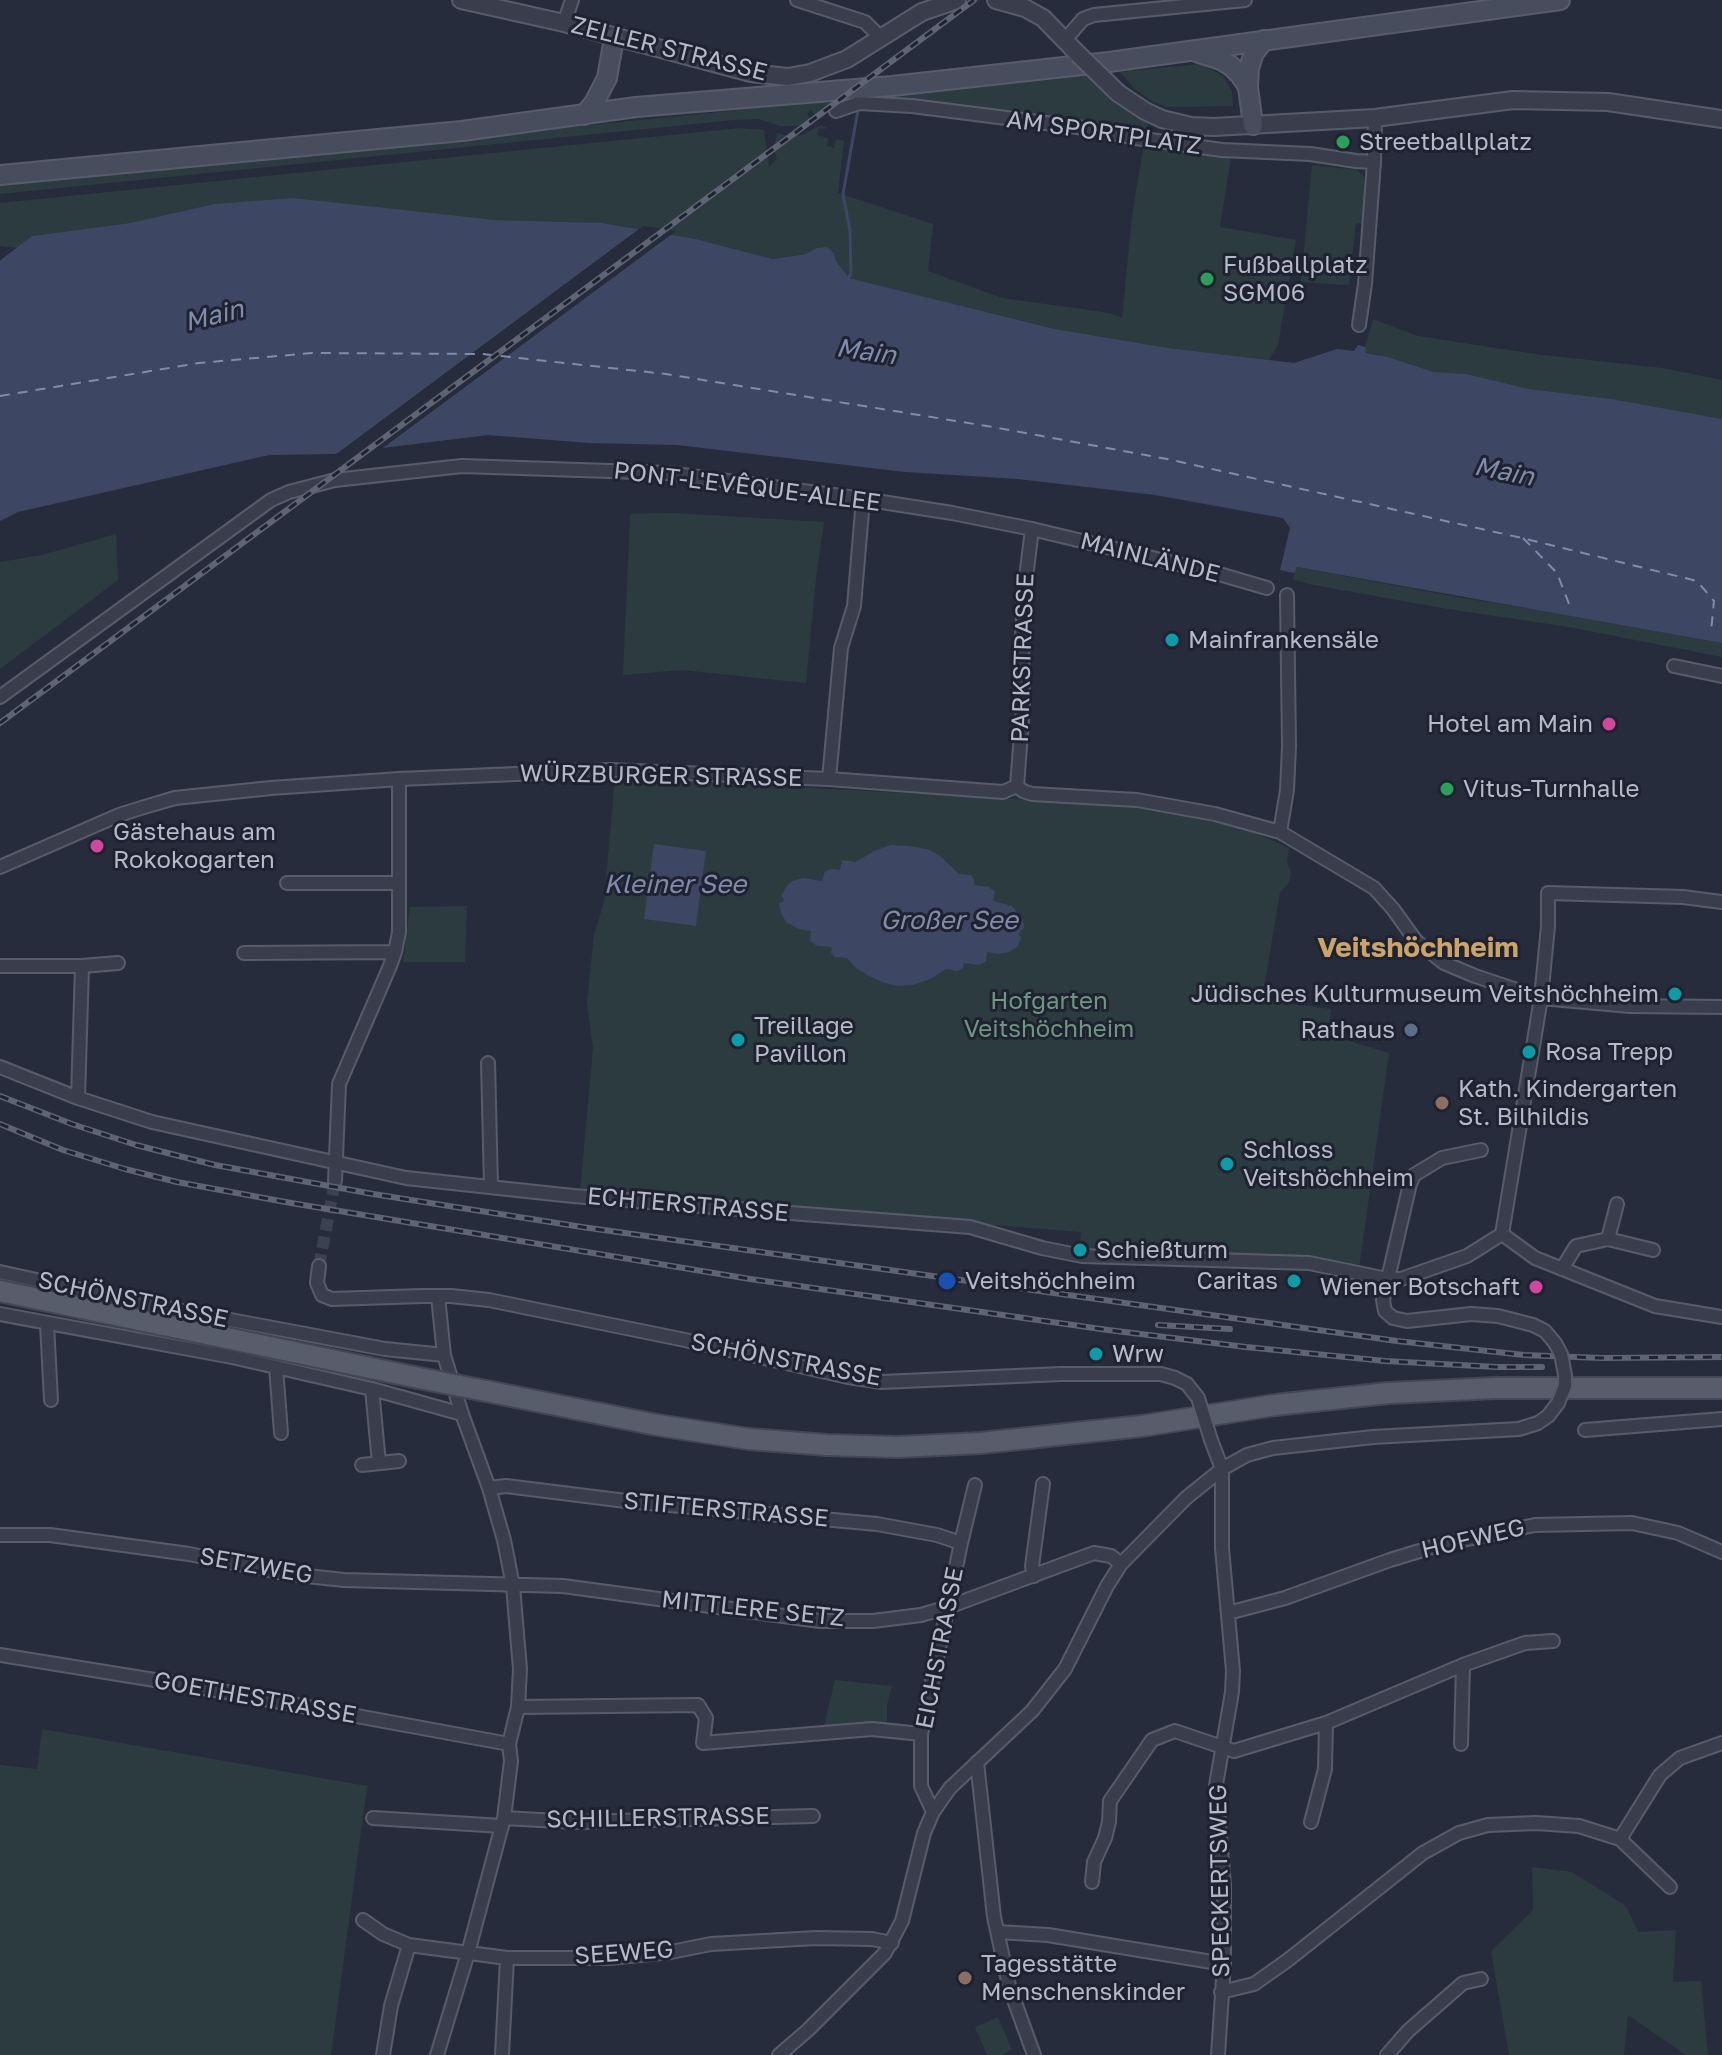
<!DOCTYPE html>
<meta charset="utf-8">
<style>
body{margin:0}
canvas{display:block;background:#262c3b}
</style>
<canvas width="1722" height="2055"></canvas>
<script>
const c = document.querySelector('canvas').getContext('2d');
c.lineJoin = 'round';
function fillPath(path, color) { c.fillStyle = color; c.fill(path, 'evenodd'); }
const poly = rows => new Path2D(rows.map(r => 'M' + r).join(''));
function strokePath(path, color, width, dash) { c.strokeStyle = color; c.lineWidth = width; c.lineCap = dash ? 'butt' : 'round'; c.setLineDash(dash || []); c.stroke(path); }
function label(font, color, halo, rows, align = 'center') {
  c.font = font + ' "Golos Text",sans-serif'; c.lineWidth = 6; c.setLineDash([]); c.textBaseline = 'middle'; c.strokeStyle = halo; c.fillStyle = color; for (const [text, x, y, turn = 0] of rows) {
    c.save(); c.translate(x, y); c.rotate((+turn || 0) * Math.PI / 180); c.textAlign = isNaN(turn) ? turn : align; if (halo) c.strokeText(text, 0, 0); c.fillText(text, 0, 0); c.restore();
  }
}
const green = poly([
 [1201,64,1223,76,1232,91,1233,106,1168,107,1152,101,1135,89,1120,72],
 [1047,75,1088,75,1102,91,1117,103,1131,112,1149,121,1146,136,1094,125,1089,117,1081,122,858,99,842,100,818,118,811,110,807,114,812,122,801,126,780,126,758,119,734,120,0,194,0,182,461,138,808,103],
 [819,126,826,127,825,129,819,128,817,135,828,138,827,146,834,148,836,139,844,141,838,193,933,224,928,271,1002,298,1110,313,1122,318,1132,216,1144,143,1231,157,1220,227,1296,240,1278,345,1269,360,1168,348,1055,329,849,278,836,261,806,254,773,259,696,239,602,223,495,220,214,204,130,223,32,236,17,248,0,246,0,203,740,128,764,130,769,167,777,158,774,150,777,133,788,136,802,135],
 [1312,165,1357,170,1364,177,1363,224,1356,223,1349,285,1301,282],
 [1373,319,1418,336,1535,354,1662,368,1722,380,1722,419,1612,399,1529,389,1467,374,1434,372,1388,357,1365,352,1365,347],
 [674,513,824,522,816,578,806,683,682,670,623,675,630,514],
 [116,534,118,580,0,669,0,562,42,555],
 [1296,567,1451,596,1569,615,1722,643,1722,657,1569,627,1448,609,1308,584,1293,579],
 [615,777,1139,806,1246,829,1289,848,1287,861,1291,872,1290,878,1288,884,1280,892,1262,1000,1331,1009,1329,1035,1389,1053,1359,1269,1084,1250,1084,1247,1080,1245,1081,1232,580,1192,593,1048,587,1002,594,935,604,902],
 [467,906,465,962,403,962,410,907],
 [835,1680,892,1686,887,1705,887,1724,823,1730],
 [42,1729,367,1786,331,2055,0,2055,0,1765,37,1769],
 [1532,1867,1572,1872,1626,1906,1638,1932,1676,1930,1673,1982,1701,1981,1708,2055,1686,2055,1628,2015,1624,2055,1509,2055,1491,1951,1533,1910],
 [998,2017,1012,2050,1001,2055,987,2055,975,2027]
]);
const water = poly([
 [293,198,495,220,602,223,696,239,773,259,806,254,816,248,827,247,834,253,836,261,849,278,1055,329,1168,348,1294,363,1337,349,1354,351,1358,345,1365,347,1366,353,1388,357,1434,372,1467,374,1529,389,1612,399,1722,419,1722,643,1297,567,1294,573,1280,570,1290,528,1283,518,1155,495,1018,479,905,472,677,445,589,443,488,435,334,454,269,455,18,512,0,521,0,261,2,259,32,236,130,223,214,204],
 [654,844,706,851,696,926,644,919],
 [891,845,909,846,927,849,940,856,959,874,971,875,974,880,974,885,989,887,995,892,993,901,1012,906,1022,918,1024,926,1023,929,1020,931,1019,935,1021,938,1018,946,1009,952,999,954,987,952,986,961,979,965,964,963,963,968,958,971,946,969,930,979,913,985,897,986,882,982,869,976,856,968,847,958,835,957,831,953,832,947,817,946,810,941,811,931,799,929,786,922,781,913,779,903,783,902,784,899,781,896,786,887,792,881,803,878,822,881,824,873,830,869,840,870,842,860,856,862,874,851]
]);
const pier = poly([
 [643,226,676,231,376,453,331,458]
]);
const stream = poly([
 [849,278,851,272,850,231,843,194,858,110]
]);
const ferry = poly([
 [0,396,199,363,312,353,482,354,666,374,993,427,1167,459,1522,538,1697,581,1714,601,1711,632],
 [1523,538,1557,573,1571,609]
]);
const minorTunnel = poly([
 [319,1266,335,1181]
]);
const minor = poly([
 [797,0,865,22,881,38],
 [564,23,572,0],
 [1065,40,1083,19,1094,15,1245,0],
 [836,111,859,103,912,106,1085,128,1136,138,1222,150,1310,154,1356,161,1374,162],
 [1359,325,1365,284,1374,162,1375,118],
 [1674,666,1722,676],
 [0,697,271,500,289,492,335,480,462,466,668,473,863,499,952,513,1032,529,1219,574,1267,588],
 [829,779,841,648,854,606,863,499],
 [1017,786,1023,791,1032,794,1137,800,1215,814,1280,832,1374,888,1393,909,1416,941,1444,963,1475,976,1541,998,1630,1006,1722,1007],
 [1017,786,1023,707,1022,637,1024,594,1032,529],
 [1280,832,1287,790,1289,747,1287,595],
 [0,867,119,815,141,808,175,798,271,788,399,779,610,770,829,779,1003,792,1017,786],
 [287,883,398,883],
 [244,953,395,952],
 [0,966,82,966,118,963],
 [488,1063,491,1187],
 [0,1067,78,1098,152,1122,406,1178,573,1196,970,1227,1042,1248,1082,1256,1309,1263,1387,1279,1401,1279,1467,1256,1502,1234,1541,998,1548,926,1548,893,1683,897,1722,902],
 [78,1098,82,966],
 [1481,1150,1442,1158,1414,1175,1410,1184,1383,1300,1385,1311,1393,1318,1407,1321,1471,1314,1498,1316,1533,1325,1545,1331,1555,1343],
 [335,1181,339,1084,390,966,395,952,399,932,399,779],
 [1502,1234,1535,1258,1655,1306,1722,1317],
 [1608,1239,1617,1204],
 [319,1266,317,1283,322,1295,332,1299,422,1296,451,1296,489,1300,685,1340,848,1377,882,1382,1061,1374,1161,1374,1175,1378,1187,1384,1198,1398],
 [1562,1269,1576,1246,1608,1239,1653,1250],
 [0,1272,151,1305,385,1349,444,1355],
 [0,1314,232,1357,372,1389,462,1414],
 [47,1324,51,1400],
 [276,1367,281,1433],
 [372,1389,379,1463],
 [1585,1430,1722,1419],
 [1211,1440,1222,1469,1222,1548,1233,1671,1232,1692,1216,1785,1224,1886,1224,1964,1218,2055],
 [362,1465,399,1461],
 [489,1488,506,1486,626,1501,877,1524,937,1535,961,1543],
 [0,1535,50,1535,189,1554,288,1574,344,1580,563,1586,820,1621,873,1621,921,1615,948,1607,1094,1553,1111,1556,1121,1564],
 [1034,1576,1032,1566,1043,1484],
 [1228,1613,1285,1598,1390,1560,1439,1545,1535,1525,1632,1523,1678,1533,1722,1552],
 [0,1655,210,1689,509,1744],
 [518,1707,698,1705,706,1718,703,1743,872,1729,921,1734],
 [1461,1744,1463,1665],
 [977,1762,994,1917,1009,1986,1034,2055],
 [933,1812,921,1786,921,1734,961,1543,975,1485],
 [373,1818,502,1826],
 [504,1818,576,1822,813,1816],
 [1311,1822,1325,1769,1326,1723],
 [1620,1839,1660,1775,1680,1758,1722,1743],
 [1092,1882,1094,1862,1105,1838,1109,1822,1110,1801,1152,1740,1175,1731,1234,1751,1326,1723,1463,1665,1525,1643,1553,1641],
 [363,1920,383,1934,409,1945,507,1958,609,1958,671,1952,711,1944,816,1938,872,1939,892,1943],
 [998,1932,1048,1935,1224,1964],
 [1221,1992,1254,1984,1288,1960,1423,1853,1459,1833,1488,1825,1536,1823,1579,1826,1620,1839,1670,1887],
 [383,2055,391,2006,409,1945],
 [437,2055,468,1953,504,1818,511,1761,509,1744,518,1707,520,1669,513,1586,504,1540,489,1488,462,1414,444,1355,438,1296],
 [502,2055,507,1958],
 [779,2055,808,2030,885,1953,902,1921,924,1833,933,1812,950,1788,1032,1711,1065,1669,1107,1586,1121,1564,1186,1498,1222,1469,1247,1455,1273,1448,1373,1437,1519,1429,1538,1423,1548,1416,1558,1403],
 [1387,2055,1408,2031,1463,1983,1481,1979]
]);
const tertiary = poly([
 [461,0,564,23,751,73,788,77,810,73,847,59,922,12,957,0],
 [996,0,1025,8,1043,18,1078,54],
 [1118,93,1145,111,1162,119,1191,126,1214,127,1375,118,1513,100,1608,102,1722,119]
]);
const secondary = poly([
 [1196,52,1221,60,1231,66,1240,75,1248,87],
 [584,115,594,103,607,78,614,38],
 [1253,125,1248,87,1249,68,1254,53,1264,40],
 [0,175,462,131,636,107,892,86,1109,62,1560,0]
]);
const primary = poly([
 [0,1291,419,1378],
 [486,1391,657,1425,749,1439,827,1445,898,1447,981,1443,1142,1426,1275,1405,1389,1393,1495,1388,1722,1388]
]);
const rail = poly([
 [0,723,974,0],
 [0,1096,72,1124,136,1145,215,1165,373,1194,582,1227,1397,1341,1524,1355,1602,1358,1722,1357],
 [0,1124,63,1150,125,1169,177,1182,291,1203,750,1279,1108,1330,1246,1347,1385,1361,1497,1367,1542,1367],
 [1158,1325,1230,1329]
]);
const minorBridge = poly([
 [1555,1343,1561,1354,1565,1375,1565,1386,1558,1403],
 [1198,1398,1211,1440]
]);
const tertiaryBridge = poly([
 [1078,54,1118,93]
]);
const primaryBridge = poly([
 [419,1378,486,1391]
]);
const markers = [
 [1343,142,8,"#2e9e5b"],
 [1207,279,8,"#2e9e5b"],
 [1172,640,8,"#0f9aa8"],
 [1609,724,8,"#d1479c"],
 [1447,789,8,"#2e9e5b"],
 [97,846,8,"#d1479c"],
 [1675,994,8,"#0f9aa8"],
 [1411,1030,8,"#5c6f8a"],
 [738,1040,8,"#0f9aa8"],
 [1529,1052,8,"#0f9aa8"],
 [1442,1103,8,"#8d6e63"],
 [1227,1164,8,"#0f9aa8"],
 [1080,1250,8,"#0f9aa8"],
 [947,1281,10,"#1a4fb4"],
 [1294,1281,8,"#0f9aa8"],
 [1536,1287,8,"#d1479c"],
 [1096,1354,8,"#0f9aa8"],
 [965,1978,8,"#8d6e63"]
];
const streetNames = [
 ["ZELLER STRASSE",669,49,14],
 ["AM SPORTPLATZ",1104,133,8],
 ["PONT-L'EVÊQUE-ALLEE",747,487,7],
 ["MAINLÄNDE",1150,558,14],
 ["PARKSTRASSE",1023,658,-88],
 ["WÜRZBURGER STRASSE",661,776,1],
 ["ECHTERSTRASSE",688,1205,5],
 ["SCHÖNSTRASSE",133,1300,12],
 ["SCHÖNSTRASSE",786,1360,11],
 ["STIFTERSTRASSE",726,1510,5],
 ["HOFWEG",1473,1539,-13],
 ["SETZWEG",256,1566,10],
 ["MITTLERE SETZ",753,1609,6],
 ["EICHSTRASSE",940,1648,-79],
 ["GOETHESTRASSE",255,1698,10],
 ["SCHILLERSTRASSE",658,1818,-1],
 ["SPECKERTSWEG",1220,1881,-91],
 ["SEEWEG",624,1953,-4]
];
const poiNames = [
 ["Streetballplatz",1359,142],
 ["Fußballplatz",1223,265],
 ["SGM06",1223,293],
 ["Mainfrankensäle",1188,640],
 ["Hotel am Main",1593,724,"right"],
 ["Vitus-Turnhalle",1463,789],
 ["Gästehaus am",113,832],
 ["Rokokogarten",113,860],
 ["Jüdisches Kulturmuseum Veitshöchheim",1659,994,"right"],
 ["Treillage",754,1026],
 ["Pavillon",754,1054],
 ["Rathaus",1395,1030,"right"],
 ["Rosa Trepp",1545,1052],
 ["Kath. Kindergarten",1458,1089],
 ["St. Bilhildis",1458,1117],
 ["Schloss",1243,1150],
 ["Veitshöchheim",1243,1178],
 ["Schießturm",1096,1250],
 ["Veitshöchheim",965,1281],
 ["Caritas",1278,1281,"right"],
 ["Wiener Botschaft",1520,1287,"right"],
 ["Wrw",1112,1354],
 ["Tagesstätte",981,1964],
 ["Menschenskinder",981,1992]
];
const parkNames = [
 ["Hofgarten",1049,1001],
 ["Veitshöchheim",1049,1029]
];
const waterNames = [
 ["Main",214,316,-14],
 ["Main",866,352,8],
 ["Main",1504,472,11],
 ["Kleiner See",675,885],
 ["Großer See",949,921]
];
const quarterNames = [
 ["Veitshöchheim",1418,948]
];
fillPath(green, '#2b3b40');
fillPath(water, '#3d4763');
fillPath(pier, '#262c3b');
strokePath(stream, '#3d4763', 3);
strokePath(ferry, '#808cac', 2, [10, 8]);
strokePath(minorTunnel, '#3c4150', 12, [12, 6]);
strokePath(minor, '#585c6a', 16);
strokePath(tertiary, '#585c6a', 20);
strokePath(secondary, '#585c6a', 22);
strokePath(primary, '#434755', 24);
strokePath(minor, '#3a3e4c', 12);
strokePath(tertiary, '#3a3e4c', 16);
strokePath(secondary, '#484d5e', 18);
strokePath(primary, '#585d6c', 20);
strokePath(rail, '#5e6474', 6);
strokePath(rail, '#1f2331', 3, [9]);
strokePath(minorBridge, '#585c6a', 16, []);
strokePath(tertiaryBridge, '#585c6a', 20, []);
strokePath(primaryBridge, '#434755', 24, []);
strokePath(minorBridge, '#3a3e4c', 12);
strokePath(tertiaryBridge, '#3a3e4c', 16);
strokePath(primaryBridge, '#585d6c', 20);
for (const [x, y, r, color] of markers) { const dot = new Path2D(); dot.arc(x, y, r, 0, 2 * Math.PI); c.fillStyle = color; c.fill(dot); strokePath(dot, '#1f2331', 3); }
label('24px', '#b6b9c7', '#1f2331', streetNames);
label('24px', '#b6b9c7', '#1f2331', poiNames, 'left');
label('24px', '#6f967e', '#1f2331', parkNames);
label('italic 26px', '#808cac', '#1f2331', waterNames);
label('bold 28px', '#cba46c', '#1f2331', quarterNames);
</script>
